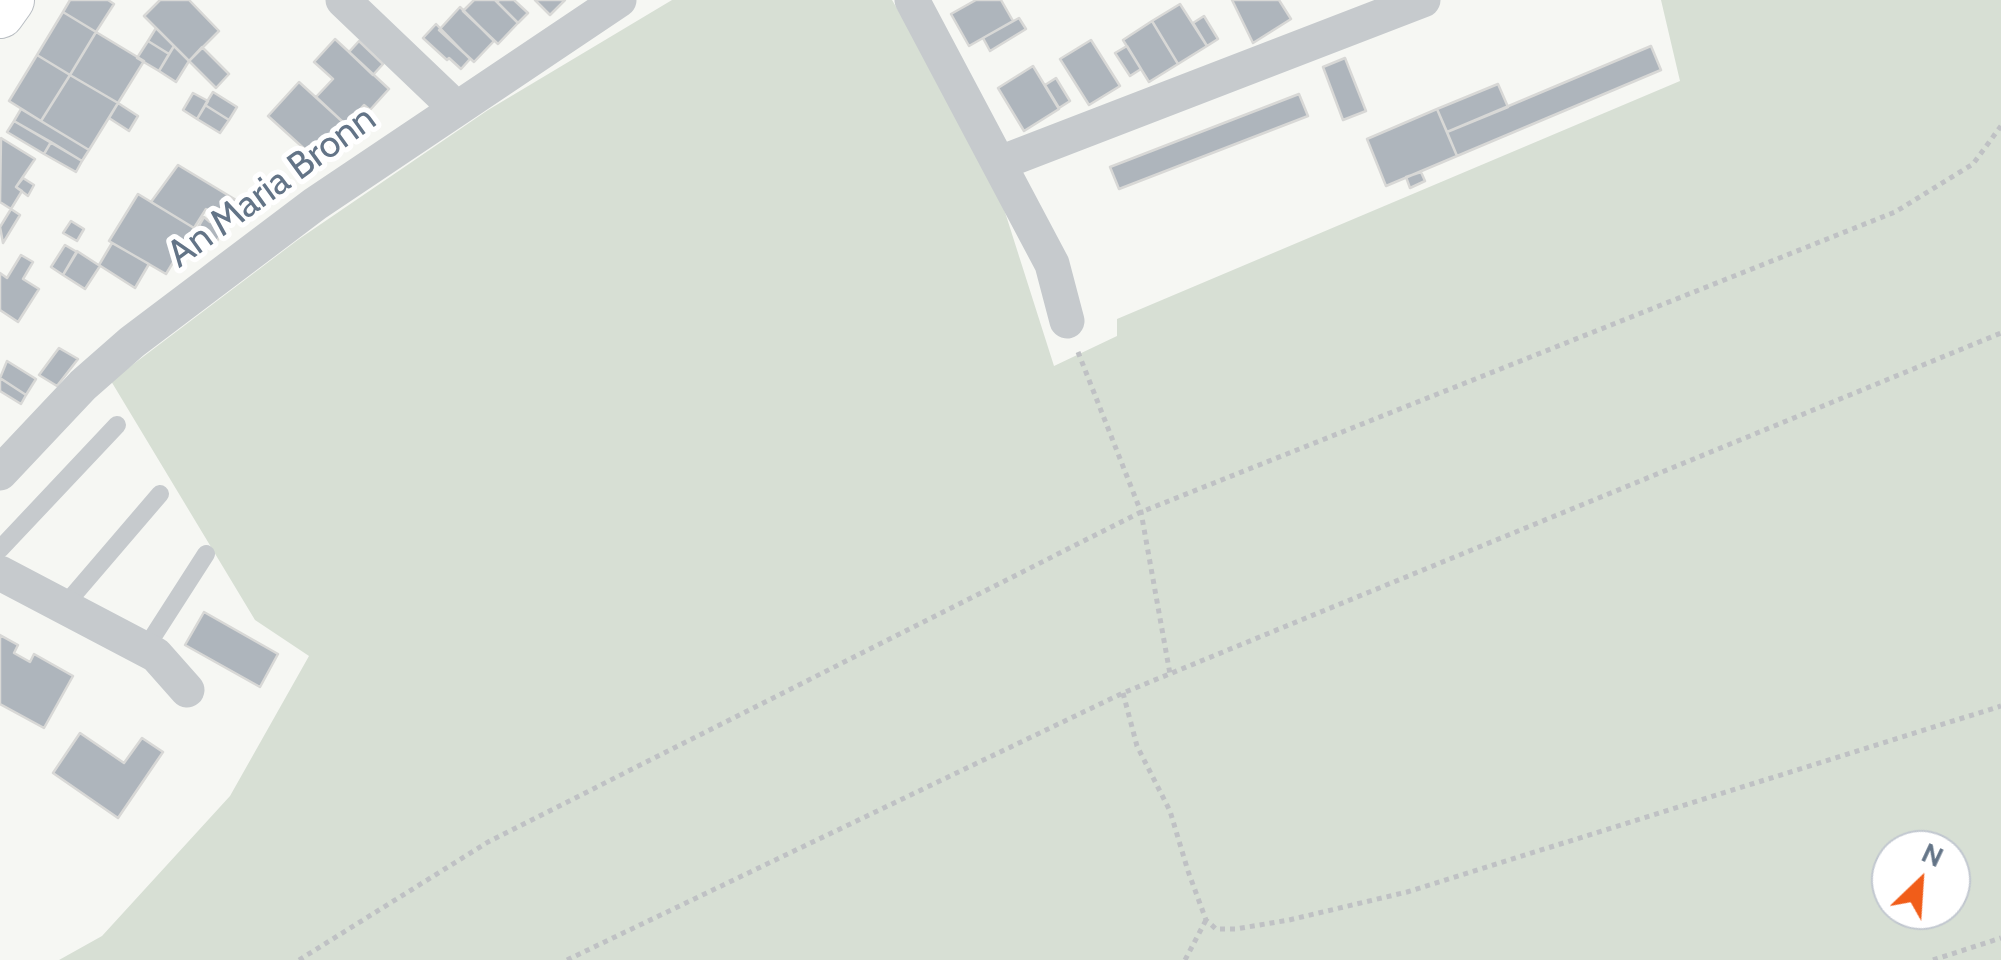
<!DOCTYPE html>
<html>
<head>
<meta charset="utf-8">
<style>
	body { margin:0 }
	#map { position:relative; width:2001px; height:960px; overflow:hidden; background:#f6f7f3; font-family:Cabin,sans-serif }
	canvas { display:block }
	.north { position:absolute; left:1871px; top:830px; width:100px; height:100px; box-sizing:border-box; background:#fff; border:2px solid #c1c7cf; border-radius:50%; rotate:25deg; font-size:28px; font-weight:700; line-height:40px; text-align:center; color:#637487 }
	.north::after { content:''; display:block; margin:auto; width:35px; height:45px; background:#f15d19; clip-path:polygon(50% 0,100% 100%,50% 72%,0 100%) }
</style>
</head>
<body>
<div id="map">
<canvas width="2001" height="960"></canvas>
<div class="north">N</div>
</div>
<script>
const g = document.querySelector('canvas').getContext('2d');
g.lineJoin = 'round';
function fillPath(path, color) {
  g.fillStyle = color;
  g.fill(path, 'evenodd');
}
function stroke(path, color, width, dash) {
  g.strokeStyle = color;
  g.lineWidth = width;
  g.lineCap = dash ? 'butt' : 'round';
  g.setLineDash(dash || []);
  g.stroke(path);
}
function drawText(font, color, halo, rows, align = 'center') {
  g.font = font + ' Cabin,sans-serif';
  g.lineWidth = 10;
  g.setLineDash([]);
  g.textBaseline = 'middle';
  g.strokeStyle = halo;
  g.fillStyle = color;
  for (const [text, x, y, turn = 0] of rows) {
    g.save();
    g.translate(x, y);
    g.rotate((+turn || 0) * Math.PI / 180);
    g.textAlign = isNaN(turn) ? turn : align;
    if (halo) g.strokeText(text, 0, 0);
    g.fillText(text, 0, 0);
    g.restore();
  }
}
const green = new Path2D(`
	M672,0H892L990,165L1054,366L1117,336V319L1680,81L1661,0H2001V960H59L102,936L230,796L309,656L255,620L111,381L299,239L488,110ZM1891,850H1951V910H1891Z`);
const building = new Path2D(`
	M70,0H108L114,4L96,32L63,12Z
	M160,0H189L219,31L189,61L144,16Z
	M474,0H495L518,23L498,44L463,11Z
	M499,0H514L528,13L518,23L497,2Z
	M535,0H565L550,15Z
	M976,0H1001L1013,21L969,46L951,14Z
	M1232,0H1279L1291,19L1253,43Z
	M1180,4L1207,46L1178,64L1152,21Z
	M460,7L494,41L474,62L439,30Z
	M63,12L96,32L70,75L37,55Z
	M1204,16L1218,39L1207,46L1193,23Z
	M1019,18L1026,29L990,51L983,38Z
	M1152,21L1178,64L1149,82L1123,40Z
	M436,24L470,59L461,69L449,58L447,60L423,38Z
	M156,28L174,46L169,54L148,41Z
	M96,32L144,61L118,103L70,75Z
	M335,39L389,89L370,110L364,105L346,125L316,97L333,79L314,62Z
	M1091,40L1120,86L1089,105L1060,59Z
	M148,41L169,54L159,71L137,58Z
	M359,41L383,64L373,75L349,52Z
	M174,46L189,61L176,82L159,71Z
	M1127,46L1141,69L1130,76L1115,53Z
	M1651,46L1661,70L1457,156L1447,132Z
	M202,47L229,74L216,88L189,61Z
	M37,55L70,75L41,121L9,101Z
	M1345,58L1366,111L1343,120L1323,67Z
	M1033,66L1059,109L1024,131L998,88Z
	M70,75L118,103L89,150L41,121Z
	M1056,78L1070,101L1059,108L1045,85Z
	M299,82L344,123L329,140L325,136L310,154L268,116Z
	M1498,84L1508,107L1447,132L1437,109Z
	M213,92L237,107L229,120L205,105Z
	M193,93L208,101L197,119L183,110Z
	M1299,94L1308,116L1119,189L1110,167Z
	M118,103L138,116L129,131L109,118Z
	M205,105L229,120L220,133L197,119Z
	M21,109L89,150L82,161L14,121Z
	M1437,109L1457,156L1386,186L1367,139Z
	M14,121L51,142L44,154L7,132Z
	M1,138L35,159L16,187L22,191L11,209L0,202Z
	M51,142L82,161L76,172L44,154Z
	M178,165L236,200L224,220L206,209L194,228L151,202Z
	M1421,172L1425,181L1410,188L1406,177Z
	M23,178L34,185L28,196L16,187Z
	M138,194L194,228L166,274L109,241Z
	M11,209L20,215L3,243L0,227Z
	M215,214L220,217L217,223L225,227L217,241L197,229L204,217L210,222Z
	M71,221L84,229L77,241L63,233Z
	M112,243L149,264L135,288L99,265Z
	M65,245L77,252L63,275L51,267Z
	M77,251L100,266L85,289L63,275Z
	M21,255L33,262L23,279L39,289L18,322L0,310V273L7,278Z
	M59,348L78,359L57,386L39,375Z
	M7,361L36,379L26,395L0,378Z
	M0,378L26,395L21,404L0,391Z
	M204,612L278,654L260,687L185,645Z
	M0,635L18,645L14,653L30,662L34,654L73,676L44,728L0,704Z
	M80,733L124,763L142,738L163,752L118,818L53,773Z`);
const path = new Path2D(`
	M1078,352L1141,512L1170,674
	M1123,693L1137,746L1170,811L1188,871L1206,920L1216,929H1236L1289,920L1407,892L2001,706
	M299,960L488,842L1141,512L1895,212L1973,164L2001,126
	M567,960L1123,693L2001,333
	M1185,960L1206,920
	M1933,960L2001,938`);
const service = new Path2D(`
	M0,549L117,425
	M64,606L160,494
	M145,649L206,554`);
const minor = new Path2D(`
	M343,0L456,108
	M912,0L1052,264L1067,321
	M1000,163L1423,0
	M0,473L83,385L132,342L315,204L619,0
	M0,573L156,655L187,690`);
const secondary = new Path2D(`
	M0,14L10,0`);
const streetNames = [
	["An Maria Bronn",272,187,-36]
];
fillPath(green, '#d7dfd4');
fillPath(building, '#aeb5bc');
stroke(building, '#d8d8d6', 2.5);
stroke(secondary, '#b8bdc2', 50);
stroke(path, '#bfc1c4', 5, [5, 5]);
stroke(service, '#c6cacd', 18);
stroke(minor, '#c6cacd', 35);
stroke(secondary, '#fff', 48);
drawText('38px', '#637487', '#fff', streetNames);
</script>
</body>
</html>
